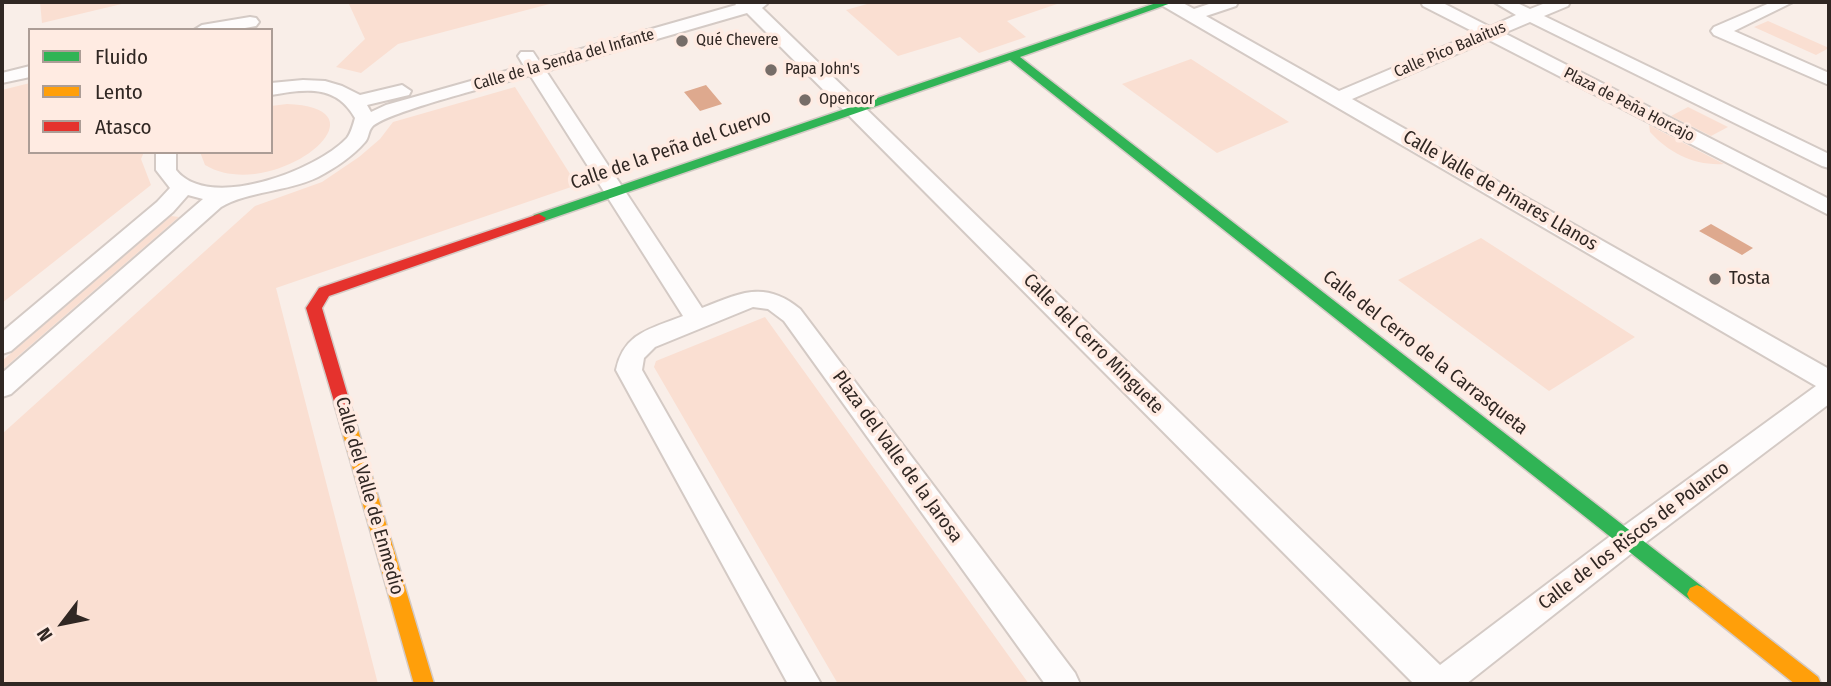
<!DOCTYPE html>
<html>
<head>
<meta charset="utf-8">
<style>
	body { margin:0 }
	#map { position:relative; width:1831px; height:686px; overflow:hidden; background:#f9eee8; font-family:"Fira Sans Condensed",sans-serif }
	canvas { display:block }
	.frame { position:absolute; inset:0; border:4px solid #302723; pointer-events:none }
	.legend { position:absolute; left:28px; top:28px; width:245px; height:126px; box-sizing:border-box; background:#ffebe2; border:2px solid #ac9d96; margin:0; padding:9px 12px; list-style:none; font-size:21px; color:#302723 }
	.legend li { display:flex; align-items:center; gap:14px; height:35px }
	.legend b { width:35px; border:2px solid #ac9d96 }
	.north { position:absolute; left:28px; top:588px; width:70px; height:70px; -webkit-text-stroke:5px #ffebe2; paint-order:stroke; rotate:238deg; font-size:19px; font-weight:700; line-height:28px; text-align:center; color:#302723 }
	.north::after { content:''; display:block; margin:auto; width:24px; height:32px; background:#302723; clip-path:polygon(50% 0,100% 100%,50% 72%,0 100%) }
</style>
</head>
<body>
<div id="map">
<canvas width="1831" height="686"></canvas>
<div class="frame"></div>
<ul class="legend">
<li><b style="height:9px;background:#30b455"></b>Fluido</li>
<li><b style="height:9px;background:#ff9f0a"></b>Lento</li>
<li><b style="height:9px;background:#e5322d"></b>Atasco</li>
</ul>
<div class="north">N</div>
</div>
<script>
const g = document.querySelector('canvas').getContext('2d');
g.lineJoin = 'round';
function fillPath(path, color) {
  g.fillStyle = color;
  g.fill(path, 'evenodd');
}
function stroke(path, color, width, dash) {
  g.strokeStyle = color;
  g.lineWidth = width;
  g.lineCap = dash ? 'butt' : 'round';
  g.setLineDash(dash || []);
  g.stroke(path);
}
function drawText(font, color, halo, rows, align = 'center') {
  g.font = font + ' "Fira Sans Condensed",sans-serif';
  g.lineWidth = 7;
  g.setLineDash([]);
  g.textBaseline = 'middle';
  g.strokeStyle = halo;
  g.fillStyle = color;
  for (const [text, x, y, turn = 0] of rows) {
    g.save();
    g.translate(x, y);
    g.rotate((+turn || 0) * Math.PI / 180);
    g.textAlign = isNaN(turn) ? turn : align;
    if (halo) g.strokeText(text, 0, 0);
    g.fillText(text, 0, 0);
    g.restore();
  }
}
const green = new Path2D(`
	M40,2H130L42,23Z
	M348,2H557L398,44L361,73L336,67L365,39Z
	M874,2H1058L1060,3L1007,21L1026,37L979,53L960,37L898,56L846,10Z
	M1768,21L1829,48L1816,55L1754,27Z
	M1191,59L1289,122L1217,153L1122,84Z
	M30,83V152H144L141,159L151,185L2,303V90Z
	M515,87L577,185L276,288L378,684H2V434L255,206L322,182L359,157L380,139L393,122Z
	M287,104C396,108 272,205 205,165L200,152H271V106Z
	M1688,107L1728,127L1711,136L1671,116Z
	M1649,125L1724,164C1695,166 1669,153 1650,132Z
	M171,216L179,217L2,370V361Z
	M1481,238L1635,337L1549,391L1398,280Z
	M765,317L1029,684H838L654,367L656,361Z`);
const water = new Path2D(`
	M706,85L722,104L700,111L684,92Z
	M1711,224L1753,248L1742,255L1699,231Z`);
const street = new Path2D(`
	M734,2H766L767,4L762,8L1440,665L1617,531L1816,386L1163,6L1161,2H1181L1194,9L1215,2H1238L1236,6L1206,16L1339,91L1476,33L1423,6L1421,2H1441L1490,27L1516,15L1494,2H1515L1530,9L1548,2H1570L1568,6L1544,16L1829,154V168L1822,166L1530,22L1504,33L1829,199V215L1489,40L1352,99L1829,369V404L1637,549L1466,684H1414L747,13L546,71L702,308C740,293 765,280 800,309L1075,673L1080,684H1045L784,321L768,309L753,307L655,347L644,358L642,370L821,684H788L616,370C624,332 651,329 683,316L530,75C504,83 385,112 372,127C368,131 369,138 365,142C352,157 335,168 318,177C287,192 248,191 221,207L11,394L2,397V373L203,199L188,195L173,212L11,351L2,354V332L157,202L170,188L156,170V152H176V170C209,212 317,170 347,138C351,133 353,125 355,118C336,84 306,89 271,95V83L303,80L325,81L342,86L360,95L402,85L411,91L409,95L367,105L371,112L386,105L524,66L518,56L521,52H533L539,61L736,5Z
	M1772,2H1793L1734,31L1829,73V85L1714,35L1711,31L1714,27Z
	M250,17L256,18L259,22L256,26L234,30H194L202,25Z
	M30,66V77L2,83V73Z`);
const fast = new Path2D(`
	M1159,2H1174L1020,57L1704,588L1707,594L1704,600L1697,603L1690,600L1010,60L544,221H534L532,218L534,215Z`);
const slow = new Path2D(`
	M342,397L348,398L350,403L434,684H414L334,403L336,398Z
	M1697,585L1704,588L1818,677L1821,684H1795L1690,600L1687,594L1690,588Z`);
const jam = new Path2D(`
	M539,214L546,218L544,221L329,296L322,308L350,403L348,408H336L306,308L319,288Z`);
const markers = [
	[682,41,7,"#766d68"],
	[771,70,7,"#766d68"],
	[805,100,7,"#766d68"],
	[1715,279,7,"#766d68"]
];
const farPoinames = [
	["Qué Chevere",696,41],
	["Papa John's",785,70],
	["Opencor",819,100]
];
const farStreetnames = [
	["Calle Pico Balaitus",1450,50,-23],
	["Calle de la Senda del Infante",564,60,-16],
	["Plaza de Peña Horcajo",1629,105,27]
];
const streetNames = [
	["Calle de la Peña del Cuervo",671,150,-19],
	["Calle Valle de Pinares Llanos",1500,191,30],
	["Calle del Cerro Minguete",1093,344,45],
	["Calle del Cerro de la Carrasqueta",1425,353,38],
	["Plaza del Valle de la Jarosa",897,457,54],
	["Calle del Valle de Enmedio",369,496,74],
	["Calle de los Riscos de Polanco",1634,536,-37]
];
const poiNames = [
	["Tosta",1729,279]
];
fillPath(green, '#fadfd2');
fillPath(water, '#dea98e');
stroke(street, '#d4cac5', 4);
stroke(fast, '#d4cac5', 3);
stroke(slow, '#d4cac5', 3);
stroke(jam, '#d4cac5', 3);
fillPath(street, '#fefcfc');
fillPath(fast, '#30b455');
fillPath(slow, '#ff9f0a');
fillPath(jam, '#e5322d');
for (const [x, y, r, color] of markers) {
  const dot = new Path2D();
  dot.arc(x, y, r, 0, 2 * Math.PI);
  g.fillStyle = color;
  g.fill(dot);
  stroke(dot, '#ffebe2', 2.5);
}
drawText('16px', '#302723', '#ffebe2', farPoinames, 'left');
drawText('16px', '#302723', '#ffebe2', farStreetnames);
drawText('19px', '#302723', '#ffebe2', streetNames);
drawText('19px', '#302723', '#ffebe2', poiNames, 'left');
</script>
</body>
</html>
